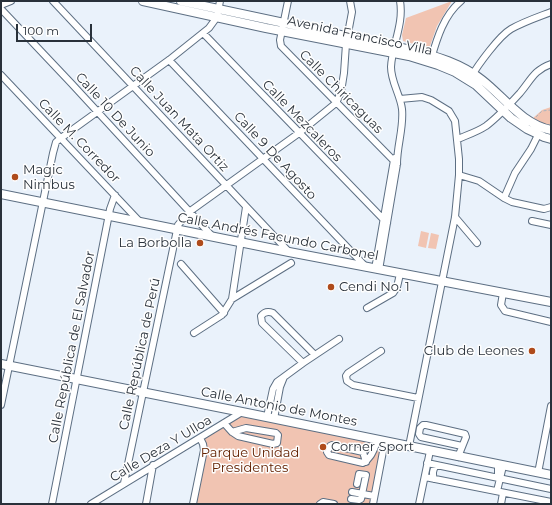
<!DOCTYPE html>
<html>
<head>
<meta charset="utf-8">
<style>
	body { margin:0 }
	#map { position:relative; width:552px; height:505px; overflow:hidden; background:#eaf2fb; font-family:Montserrat,sans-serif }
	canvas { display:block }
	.frame { position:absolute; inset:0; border:2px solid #29313a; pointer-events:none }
	.scale { position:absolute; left:16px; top:24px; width:76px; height:18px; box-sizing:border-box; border:2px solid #29313a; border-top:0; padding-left:5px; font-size:12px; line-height:14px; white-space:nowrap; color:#29313a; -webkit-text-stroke:3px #fefefe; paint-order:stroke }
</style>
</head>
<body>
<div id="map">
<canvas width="552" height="505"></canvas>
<div class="frame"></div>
<div class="scale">100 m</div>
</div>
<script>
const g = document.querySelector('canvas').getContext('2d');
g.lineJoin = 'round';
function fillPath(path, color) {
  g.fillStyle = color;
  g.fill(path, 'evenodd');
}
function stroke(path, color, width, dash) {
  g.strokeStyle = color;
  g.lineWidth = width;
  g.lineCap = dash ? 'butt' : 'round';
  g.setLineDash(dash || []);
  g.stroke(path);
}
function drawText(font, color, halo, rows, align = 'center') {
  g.font = font + ' Montserrat,sans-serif';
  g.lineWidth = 3;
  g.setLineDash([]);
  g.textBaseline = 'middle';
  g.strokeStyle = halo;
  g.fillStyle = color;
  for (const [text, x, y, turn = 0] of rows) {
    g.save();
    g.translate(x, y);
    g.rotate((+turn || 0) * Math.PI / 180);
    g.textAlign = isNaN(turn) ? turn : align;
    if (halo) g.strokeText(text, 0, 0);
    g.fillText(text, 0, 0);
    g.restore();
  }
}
const green = new Path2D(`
	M452,1L437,26L430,46L424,47L403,41L402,35L406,18Z
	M551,107V125L544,124L533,118L542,110Z
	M421,231L429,233L426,248L418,246Z
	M431,233L439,235L436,249L428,248Z
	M240,414L383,442L372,504H191L204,444L201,438Z`);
const path = new Path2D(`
	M536,117L542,111L551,110`);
const minor = new Path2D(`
	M53,1L289,252
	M288,1L280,40L281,46L397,164
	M1,5L11,1
	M1,9L71,83L212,236
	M203,33L387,223
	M431,59C437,38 444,15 461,1
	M169,60L366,267
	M1,75L140,222
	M471,77C478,65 499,36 511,29C523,22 538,17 551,12
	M400,99L422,97L431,100L449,111L455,121L459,159V175L455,217L409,446
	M458,139C467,135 477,132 486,126C498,117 510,104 520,93C531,80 534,70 551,64
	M459,175L479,181L504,198L512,202L544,209L551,207
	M504,198L515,173L531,149L538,135
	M455,217L477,243
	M532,221L551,225
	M181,264L224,313
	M375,269L394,160L395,158
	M379,270L397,164C397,145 404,127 402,109C400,94 391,82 391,67C392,45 404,24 400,1
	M503,293L501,305L505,311L551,322
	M232,299L246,207
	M367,308L393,293L397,287L400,274
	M194,333L222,315L232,299L291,263
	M381,351L348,373L346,376L347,381L353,385L418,398
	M303,363L262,323L261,316C264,312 268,311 273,313L315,355
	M1,405L53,153L56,142L61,138L169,60L209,28L217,17L220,1
	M267,417L273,389L277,382L303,363L339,339
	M274,419L280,387L284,377
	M224,423L232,432L238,436L273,444L277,443L278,435L276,433L246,428L232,432
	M458,457L466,437L465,434L426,425H423L420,428L419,434L421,437L462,446
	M366,462L363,452L332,445L330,446L327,452L329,455L363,463C372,458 374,448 378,440
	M427,463L551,489
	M498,465V474L499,479
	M538,473L551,406
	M425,477L551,502
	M434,479C432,473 433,470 436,465
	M124,483L178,225L189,212L299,133L336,103L341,92L344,73L346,44L352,12L350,1
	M497,491L503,466
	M352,492L374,496
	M351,499L359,500L361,499L366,475L359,474L357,484
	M52,504L110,209L115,195
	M91,504L242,412
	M146,504L153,465
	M193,504L204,450L203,444L200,438
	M320,504L323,502L334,504
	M373,504L385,441
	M419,504L430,451
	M501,504L503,493`);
const major = new Path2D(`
	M143,1L266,28L409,56L438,65L455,72L476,85L511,118L527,129L544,137L551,139
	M181,1L411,50C436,56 462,64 482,80C504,97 522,124 551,130
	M1,194L289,252L551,302
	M1,364L242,412L551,475`);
const markers = [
	[15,177,4,"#af4b1b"],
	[200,243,4,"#af4b1b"],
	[331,287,4,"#af4b1b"],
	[532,351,4,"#af4b1b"],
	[323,447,4,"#af4b1b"]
];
const streetNames = [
	["Avenida Francisco Villa",360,36,12],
	["Calle Chiricaguas",341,92,45],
	["Calle 10 De Junio",115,115,47],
	["Calle Juan Mata Ortiz",179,119,47],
	["Calle Mezcaleros",302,121,46],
	["Calle M. Corredor",79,141,46],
	["Calle 9 De Agosto",275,156,47],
	["Calle Andrés Facundo Carbonel",278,237,11],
	["Calle República de El Salvador",72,347,-79],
	["Calle República de Perú",140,354,-78],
	["Calle Antonio de Montes",279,407,11],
	["Calle Deza Y Ulloa",161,449,-31]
];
const poiNames = [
	["Magic",23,170],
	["Nimbus",23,185],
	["La Borbolla",192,243,"right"],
	["Cendi No. 1",339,287],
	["Club de Leones",524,351,"right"],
	["Corner Sport",331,447]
];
const parkNames = [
	["Parque Unidad",250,453],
	["Presidentes",250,468]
];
fillPath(green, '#f1c4b2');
stroke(minor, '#5d6f83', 8);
stroke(major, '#5d6f83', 10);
stroke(path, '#acb4bd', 1, [3, 2]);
stroke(minor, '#fff', 6);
stroke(major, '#fff', 8);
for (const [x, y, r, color] of markers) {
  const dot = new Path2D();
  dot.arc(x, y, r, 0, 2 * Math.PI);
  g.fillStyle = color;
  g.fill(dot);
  stroke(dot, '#fefefe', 1.5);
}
drawText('13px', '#29313a', '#fefefe', streetNames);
drawText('13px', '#29313a', '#fefefe', poiNames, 'left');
drawText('13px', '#632100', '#fefefe', parkNames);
</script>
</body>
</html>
